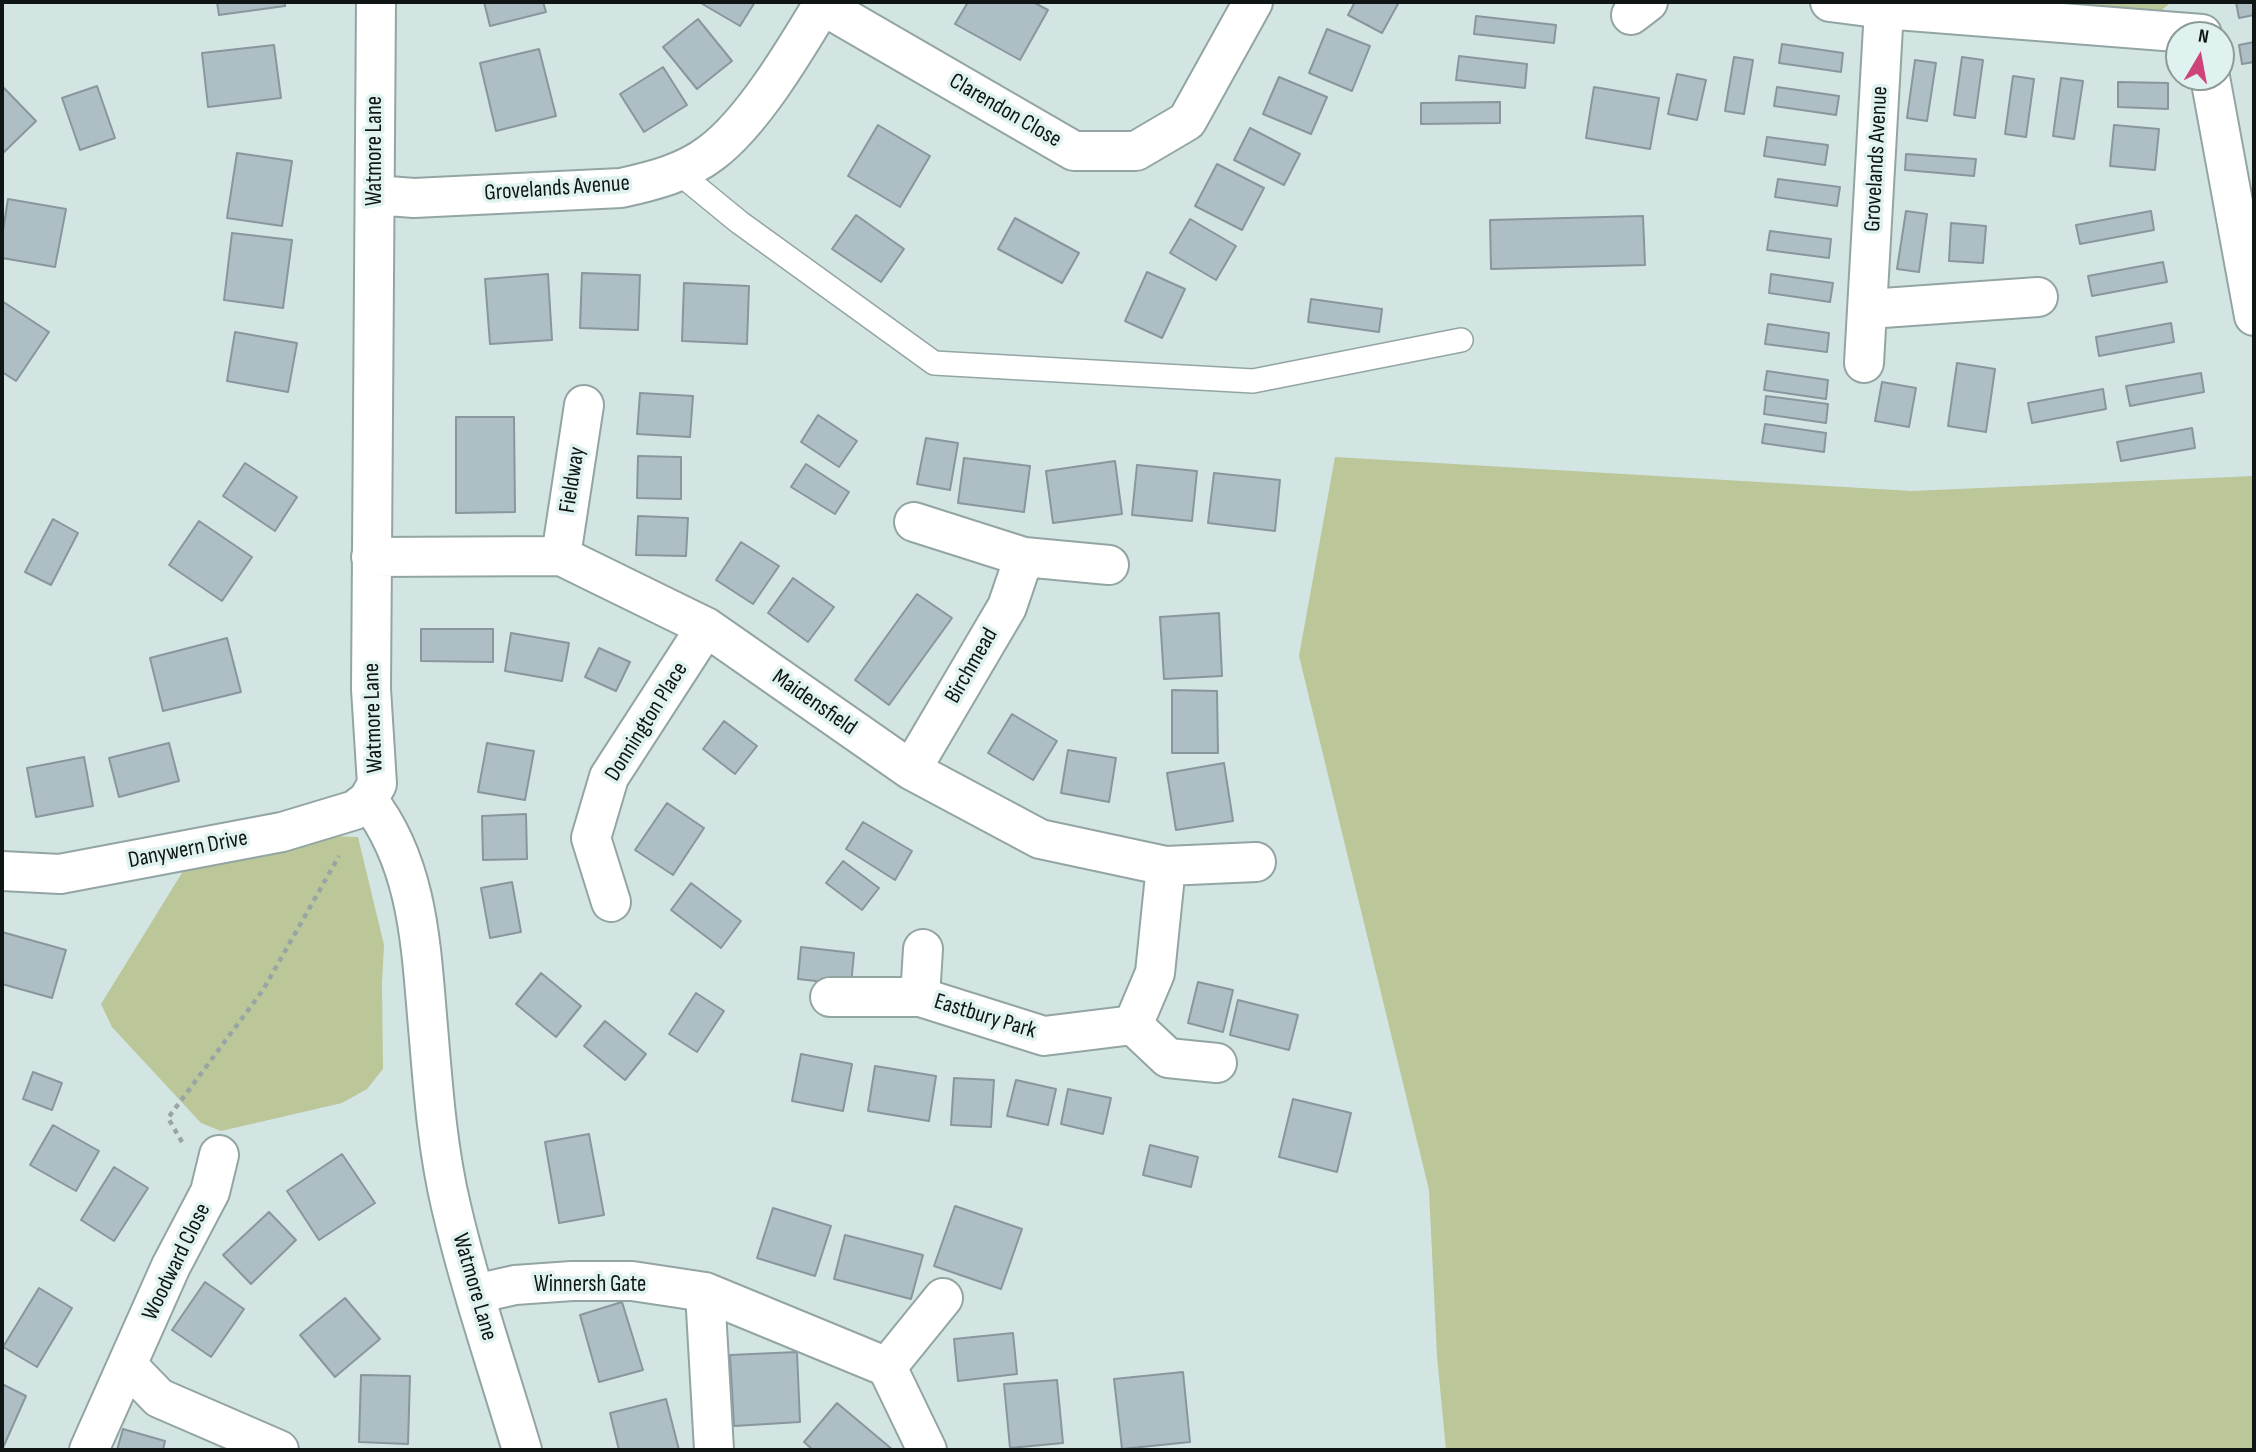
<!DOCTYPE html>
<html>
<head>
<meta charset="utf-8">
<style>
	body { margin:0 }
	#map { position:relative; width:2256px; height:1452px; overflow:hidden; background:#d2e5e2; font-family:"Sofia Sans Condensed",sans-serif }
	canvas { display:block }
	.frame { position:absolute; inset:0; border:4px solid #0f1515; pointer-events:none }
	.north { position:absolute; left:2165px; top:21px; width:70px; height:70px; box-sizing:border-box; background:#dff2ef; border:2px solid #8c9a98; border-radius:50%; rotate:10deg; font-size:19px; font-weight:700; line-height:28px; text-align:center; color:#0f1515 }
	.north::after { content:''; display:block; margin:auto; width:24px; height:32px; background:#ce437a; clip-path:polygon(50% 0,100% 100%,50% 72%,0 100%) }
</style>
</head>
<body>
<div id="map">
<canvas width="2256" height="1452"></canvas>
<div class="frame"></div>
<div class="north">N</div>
</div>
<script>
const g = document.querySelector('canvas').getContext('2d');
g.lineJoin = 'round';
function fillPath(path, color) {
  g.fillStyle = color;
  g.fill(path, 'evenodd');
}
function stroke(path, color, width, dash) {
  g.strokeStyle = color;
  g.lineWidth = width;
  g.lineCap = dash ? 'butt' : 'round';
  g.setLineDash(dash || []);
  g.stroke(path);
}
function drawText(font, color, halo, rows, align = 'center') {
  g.font = font + ' "Sofia Sans Condensed",sans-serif';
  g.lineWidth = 7;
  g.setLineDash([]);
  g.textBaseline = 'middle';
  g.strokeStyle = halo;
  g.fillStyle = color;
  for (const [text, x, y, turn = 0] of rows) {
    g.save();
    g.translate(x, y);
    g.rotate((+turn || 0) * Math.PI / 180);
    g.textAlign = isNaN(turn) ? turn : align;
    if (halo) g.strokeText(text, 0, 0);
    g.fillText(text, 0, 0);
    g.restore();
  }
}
const green = new Path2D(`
	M2021,2H2171L2162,10L2138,14Z
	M1335,457L1912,491L2254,476V1450H1446L1437,1356L1429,1190L1299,656Z
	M331,836L358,837L384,945L382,984L383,1069L367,1089L342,1103L221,1131L201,1123L112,1027L101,1004L185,868Z`);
const building = new Path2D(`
	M217,2H285V6L219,15Z
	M484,2H543L546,12L490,26Z
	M699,2H755L740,26Z
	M968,2H1033L1048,10L1020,60L955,24Z
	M1355,2H1399L1382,33L1348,15Z
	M2236,2H2254V15L2239,18Z
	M1476,16L1556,25L1554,43L1474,34Z
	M698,19L732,61L697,89L663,47Z
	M1327,29L1370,46L1352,91L1309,73Z
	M2254,42V62L2242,64L2239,45Z
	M1782,44L1843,53L1841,72L1779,63Z
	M274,45L281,98L208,107L202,53Z
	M539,49L556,116L496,131L480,63Z
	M1459,56L1527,64L1525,88L1456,80Z
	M1734,57L1753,60L1744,114L1725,111Z
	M1962,57L1983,60L1975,118L1954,115Z
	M1915,60L1936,63L1927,121L1907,118Z
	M663,67L687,105L644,132L620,94Z
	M1677,74L1706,80L1697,120L1668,114Z
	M2013,76L2034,79L2026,137L2005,134Z
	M1279,77L1327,97L1311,134L1263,114Z
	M2061,78L2083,81L2074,139L2053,136Z
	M2118,82L2168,83V109L2118,107Z
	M2,86L36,121L2,154Z
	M97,86L115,138L80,150L62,98Z
	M1594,87L1659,98L1650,149L1586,138Z
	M1777,87L1839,96L1836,115L1774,106Z
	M1500,102V123L1421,124V103Z
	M878,125L930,156L900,207L848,176Z
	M2114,125L2159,129L2155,170L2110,166Z
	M1250,128L1300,154L1284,185L1234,160Z
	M1767,137L1828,145L1825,165L1764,156Z
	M237,153L292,161L282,226L227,218Z
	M1906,154L1976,159L1974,176L1905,170Z
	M1217,164L1264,188L1242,230L1195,206Z
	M1778,179L1840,187L1837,206L1775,197Z
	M8,199L66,209L55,267L2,258V237Z
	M1906,211L1927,214L1919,272L1897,269Z
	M2151,211L2154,230L2080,244L2076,225Z
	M856,215L904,249L881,282L832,249Z
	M1643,216L1645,265L1491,269L1490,220Z
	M1015,218L1079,253L1062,283L998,249Z
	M1190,219L1236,246L1216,280L1170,253Z
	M1951,223L1986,226L1983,263L1949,261Z
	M1770,231L1831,239L1829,258L1767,250Z
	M232,233L292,240L283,308L224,300Z
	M2163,262L2167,282L2092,296L2088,276Z
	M1147,272L1185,289L1162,338L1125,321Z
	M582,273L640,275L638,330L580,328Z
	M548,274L552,340L490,344L485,279Z
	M1771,274L1833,283L1830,302L1769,293Z
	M684,283L749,286L747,344L682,341Z
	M1311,299L1382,309L1379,332L1308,322Z
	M2,301L49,332L16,381L2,372Z
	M2171,323L2174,342L2099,356L2096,337Z
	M1768,324L1829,333L1827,352L1765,344Z
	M235,332L297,343L288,392L227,381Z
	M1957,363L1995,369L1986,432L1948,426Z
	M1767,371L1828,380L1826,399L1764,390Z
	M2201,373L2204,392L2130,406L2126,386Z
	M1882,382L1916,388L1909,427L1875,421Z
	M2103,389L2106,409L2032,423L2028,403Z
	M640,393L693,396L690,437L637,434Z
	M1766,396L1828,404L1826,423L1764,414Z
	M818,415L857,441L839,467L801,442Z
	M456,417H514L515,512L456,513Z
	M1765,424L1826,433L1824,452L1762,443Z
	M2192,428L2195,448L2121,461L2117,442Z
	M926,438L958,443L950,490L917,484Z
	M638,456L681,457V499L637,498Z
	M964,458L1030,466L1024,512L958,503Z
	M1115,461L1122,514L1053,523L1046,471Z
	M245,463L297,497L275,531L223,496Z
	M806,464L849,492L835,514L791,487Z
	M1137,465L1197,471L1192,521L1132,515Z
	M1214,473L1280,480L1275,531L1208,523Z
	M638,516L688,518L686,556L636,555Z
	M53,519L78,533L51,585L25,572Z
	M199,521L252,557L222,601L169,565Z
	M741,542L779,566L753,604L716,580Z
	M793,578L834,607L808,642L768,613Z
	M917,594L952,618L889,705L855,680Z
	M1219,613L1222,676L1164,679L1160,617Z
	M421,629H493V662L421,661Z
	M511,633L569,643L562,681L505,671Z
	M227,638L241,692L163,711L150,658Z
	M599,648L630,662L616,691L585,677Z
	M1172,690L1217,691L1218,753H1172Z
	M1012,714L1057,741L1033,780L988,753Z
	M724,721L757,746L735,774L703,749Z
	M169,743L179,781L119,797L109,758Z
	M487,743L534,751L525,800L478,792Z
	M1068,750L1116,758L1109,802L1061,793Z
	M84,757L93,806L36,817L27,768Z
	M1224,763L1233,821L1176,830L1167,773Z
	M667,803L704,828L673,875L635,850Z
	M526,814L527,859L483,860L482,816Z
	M863,822L912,851L895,880L846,849Z
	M843,861L879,888L862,910L826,883Z
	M512,882L521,932L490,938L481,888Z
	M691,883L741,921L721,948L671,910Z
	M2,932L66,950L52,998L2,984Z
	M801,947L854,953L851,985L798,979Z
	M541,973L581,1006L556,1037L516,1004Z
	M1198,982L1233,990L1223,1032L1188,1023Z
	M696,993L724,1011L697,1052L669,1034Z
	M1238,1000L1298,1015L1289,1050L1230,1035Z
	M605,1021L646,1054L625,1080L584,1046Z
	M801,1054L852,1064L843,1111L792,1101Z
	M875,1066L936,1076L929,1121L868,1111Z
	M33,1072L62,1083L52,1110L23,1099Z
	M954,1078L994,1080L991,1127L951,1125Z
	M1016,1080L1056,1089L1048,1125L1007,1116Z
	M1068,1089L1111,1098L1103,1134L1061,1124Z
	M1293,1099L1351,1113L1337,1172L1279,1157Z
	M53,1125L99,1151L76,1191L30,1165Z
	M589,1134L604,1215L559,1223L545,1142Z
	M1150,1145L1198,1157L1191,1187L1143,1175Z
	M342,1154L375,1203L319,1240L287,1191Z
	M114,1167L148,1188L114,1241L81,1220Z
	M955,1206L1022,1229L1001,1289L934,1266Z
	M773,1208L831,1226L815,1276L757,1258Z
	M269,1212L296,1240L251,1284L223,1255Z
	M845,1235L923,1255L911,1299L834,1279Z
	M205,1282L244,1309L211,1357L172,1330Z
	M39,1288L72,1308L37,1367L3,1347Z
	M345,1298L380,1339L335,1377L300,1335Z
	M622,1302L643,1370L599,1382L580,1315Z
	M1013,1333L1017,1374L958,1381L954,1339Z
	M797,1352L800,1422L734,1426L730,1355Z
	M1183,1372L1190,1442L1122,1449L1114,1379Z
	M361,1375L410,1376L408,1444L359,1442Z
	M1057,1380L1063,1443L1010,1448L1004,1384Z
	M2,1384L26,1396L2,1450Z
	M666,1399L679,1450H619L610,1413Z
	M837,1403L893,1450H813L804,1442Z
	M123,1429L165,1441L163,1450H117Z`);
const path = new Path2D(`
	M182,1142L168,1118L263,990L339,856`);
const lane = new Path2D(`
	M678,172L739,222L934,363L1253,381L1461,340`);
const street = new Path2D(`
	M1830,2L1884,9L2202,34
	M822,5L1074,151H1136L1187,121L1253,2
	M1631,15L1648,2
	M2210,77L2254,316
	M375,195L414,198L621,188C653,181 685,173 711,153C753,122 797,47 824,2
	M1869,309L2038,297
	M1864,363L1884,9
	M914,522L1024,557
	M561,556L584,405
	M371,557L561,556L706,627L911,770L1040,839L1166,866L1256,862
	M911,770L1007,607L1024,557L1109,565
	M368,800C419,865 421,948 428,1027C433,1086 437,1147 451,1206C470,1288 498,1369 522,1450
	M2,871L60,874L282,832L355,810L368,800L377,784L371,689L376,2
	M611,902L591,838L609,777L706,627
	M830,997H920L1044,1036L1133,1025L1155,973L1166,866
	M920,997L923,949
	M1133,1025L1168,1058L1217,1063
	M705,1292L714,1450
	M475,1294L515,1285L572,1281H632L705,1292L887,1367L927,1450
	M128,1366L159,1398L279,1450
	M887,1367L943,1298
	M89,1450L171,1266L210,1192L219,1155`);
const streetNames = [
	["Clarendon Close",1005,111,30],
	["Watmore Lane",375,151,-90],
	["Grovelands Avenue",1877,159,-87],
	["Grovelands Avenue",557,189,-4],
	["Fieldway",573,480,-81],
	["Birchmead",972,666,-60],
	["Maidensfield",814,703,35],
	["Watmore Lane",374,718,-92],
	["Donnington Place",647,722,-58],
	["Danywern Drive",188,850,-11],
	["Eastbury Park",985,1017,17],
	["Woodward Close",177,1262,-64],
	["Winnersh Gate",590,1285],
	["Watmore Lane",474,1287,74]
];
fillPath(green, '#bbc699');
fillPath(building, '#adbec4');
stroke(building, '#87979d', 2);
stroke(lane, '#93a5a3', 26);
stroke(street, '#93a5a3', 42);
stroke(path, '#97a6a4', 4.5, [5, 5]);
stroke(lane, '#fff', 23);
stroke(street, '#fff', 38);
drawText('23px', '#0f1515', '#dff2ef', streetNames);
</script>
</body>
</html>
